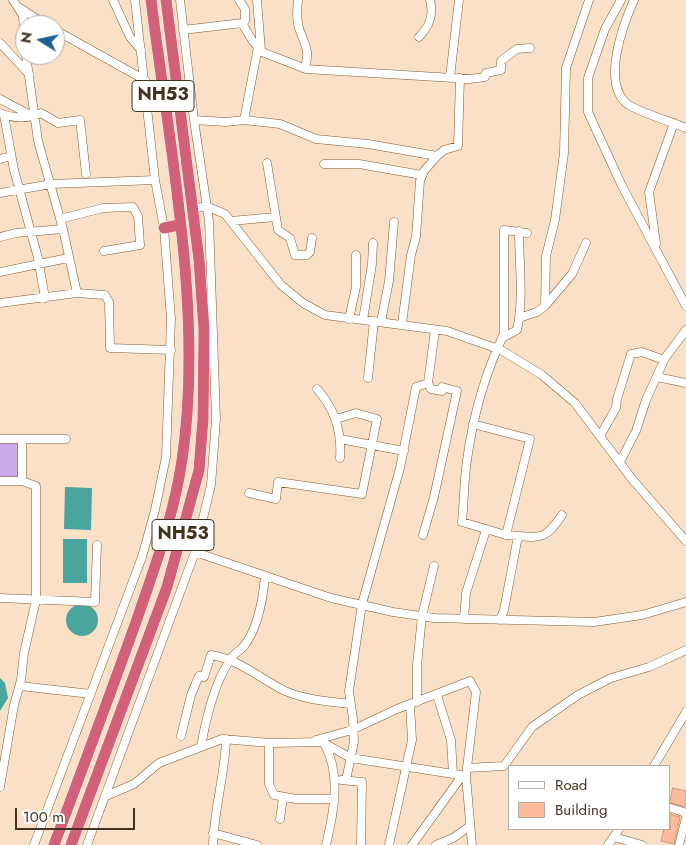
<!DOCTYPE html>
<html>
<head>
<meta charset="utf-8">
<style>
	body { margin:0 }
	#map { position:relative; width:686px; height:845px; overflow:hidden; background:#fae0c6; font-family:Jost,sans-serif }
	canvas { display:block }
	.legend { position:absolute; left:508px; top:765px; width:162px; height:65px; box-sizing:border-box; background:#fff; border:1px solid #b3ada6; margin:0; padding:6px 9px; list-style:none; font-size:15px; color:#423220 }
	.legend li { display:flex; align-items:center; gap:10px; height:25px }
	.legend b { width:25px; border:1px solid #b3ada6 }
	.north { position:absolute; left:15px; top:15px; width:50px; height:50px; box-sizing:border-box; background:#fff; border:1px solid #b3ada6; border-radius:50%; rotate:280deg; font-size:14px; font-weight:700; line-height:20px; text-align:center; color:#423220 }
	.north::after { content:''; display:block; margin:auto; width:18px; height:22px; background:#1f5f94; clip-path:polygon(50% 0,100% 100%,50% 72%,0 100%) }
	.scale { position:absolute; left:15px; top:808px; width:120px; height:22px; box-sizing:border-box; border:2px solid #423220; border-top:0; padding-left:6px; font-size:15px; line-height:18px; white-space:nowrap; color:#423220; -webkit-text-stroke:4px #fff; paint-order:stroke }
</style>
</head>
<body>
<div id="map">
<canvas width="686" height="845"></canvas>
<ul class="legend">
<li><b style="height:6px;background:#fff"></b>Road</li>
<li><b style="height:14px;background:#fcbc9b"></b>Building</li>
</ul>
<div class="north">N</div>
<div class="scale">100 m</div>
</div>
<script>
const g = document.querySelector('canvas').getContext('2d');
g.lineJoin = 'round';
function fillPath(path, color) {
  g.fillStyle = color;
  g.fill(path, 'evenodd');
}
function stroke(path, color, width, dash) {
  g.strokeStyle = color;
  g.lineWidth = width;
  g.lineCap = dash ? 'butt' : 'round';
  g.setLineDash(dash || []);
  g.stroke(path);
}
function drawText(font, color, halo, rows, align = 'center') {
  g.font = font + ' Jost,sans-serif';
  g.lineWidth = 5;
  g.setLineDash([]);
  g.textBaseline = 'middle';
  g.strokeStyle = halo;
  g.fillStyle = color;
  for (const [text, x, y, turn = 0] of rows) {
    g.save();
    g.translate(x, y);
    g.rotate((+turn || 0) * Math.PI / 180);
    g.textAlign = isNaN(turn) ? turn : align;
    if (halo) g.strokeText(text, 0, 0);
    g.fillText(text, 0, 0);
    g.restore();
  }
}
const green = new Path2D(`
	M0,442H15L20,446V475L18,478H0Z`);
const water = new Path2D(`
	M65,487L92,488L91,530L64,529Z
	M63,539H87V583H63Z
	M66 620a16 16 0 1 1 32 0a16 16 0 1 1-32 0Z
	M0,678L5,683L8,698L0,711Z`);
const building = new Path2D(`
	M673,788L686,791V807L670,803Z
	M670,814L680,817L674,844L661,841L664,829H670Z`);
const minor = new Path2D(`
	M13,0L23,16L25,46
	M113,0L130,37L141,50
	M239,0L245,9V21L242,23
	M257,0L261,50
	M298,0C297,10 296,21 300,31C305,45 311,53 304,68
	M621,0L605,29L588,78V112L622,186L686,306
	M634,0C623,25 602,81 626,103C635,111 672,122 686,128
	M20,8L46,25
	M55,30L145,80
	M183,30L242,23L252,40L262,52L306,69L470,79L485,77L486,73L501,70V61L517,49L530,48
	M419,37C430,26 434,15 430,0
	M0,43L29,74
	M26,55L38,141L63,229L77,293
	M450,77L459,0
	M0,99L32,116
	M0,113C13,119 29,119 41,113L58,123L80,120L86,174
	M4,115L14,170L38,258L45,298
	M194,120L226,122L244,120L280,124L316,139L368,144L437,156
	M244,120L258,47
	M0,159L11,156
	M267,163L278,230L290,238L295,255H307L310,252L312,238
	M324,164H359L422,175
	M0,193L51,184L155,180
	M193,209L206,206L225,214L281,285L303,303L325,315L447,331L501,350L542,375L575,403L632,479L686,541
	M60,219L103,208L133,207L138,216L140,245L104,251
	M231,221L275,217
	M0,237L16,233L63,229
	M656,243L649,192L674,123
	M0,272L68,258
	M0,303L77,293L105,295L109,302L110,348L171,350
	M545,306L572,274L586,243
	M519,318L537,312L545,306L546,256L555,220L564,153L566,68L589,0
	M349,319L356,287V255
	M363,320L372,264L373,243
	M381,322L389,281L394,222
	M402,324L411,255L416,237L420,181L424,171L437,156L444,150L458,146L460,78
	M502,338L517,330C524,298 519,263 519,231
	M657,377L686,383
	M368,378L374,321
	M317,389C335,409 342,431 340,458
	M473,424L530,439L506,535C538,537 544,543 562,515
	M600,436L616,408L617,399L631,354L642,352L664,360
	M0,439H66
	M22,439V481
	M340,439L404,451
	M620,462L636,431L646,400L665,358L686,330
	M0,481H22L36,486V600L24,653L21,680L14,705L0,787
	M249,493L276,499L278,482L362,494L377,419L356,413L336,419
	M423,535L434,497L457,391L442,387V391L431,389L428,383
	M506,535L462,522C464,501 464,480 467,460C473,417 485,373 504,334V230L527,233
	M195,552L331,598L393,612L434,618L594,622L642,615L686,602
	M0,598L95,602L97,545
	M464,619L466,593L486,530
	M500,620L504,610L518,536
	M20,686L91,694
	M437,695L451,740L453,774
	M417,702V665L422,616L434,566
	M181,736L191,695L199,676L204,677L211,655C238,659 258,677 283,690C304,700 327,701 350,704
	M316,740L352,730L397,709L470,681L476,692L466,776L472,845
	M269,743V784L274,795L296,799H334
	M325,745C341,775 334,812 326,845
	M201,746C206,719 215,678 233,656C236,652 241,650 244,646C258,628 263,599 265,576
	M654,766L686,712
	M467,768L504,766L532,727L578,695L611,678L649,667L686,650
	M341,780L362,782L361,845
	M346,780L354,742L353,719L349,691L362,604L400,468L416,387L428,383L435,330
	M106,796L134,784L159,763L222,739L271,743L322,742L351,758L466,776
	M671,808L686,813
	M280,819L283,797
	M213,833L257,845
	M614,837L642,845
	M34,845L142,557L155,510L166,457L171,319L164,228L155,180L135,0
	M87,845L195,552L211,485L216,419L209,221L194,120L180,0
	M213,845C214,809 225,775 226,739
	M389,845L412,740L410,705
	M412,845L459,780L460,775
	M436,845L453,838L470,826
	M608,845L619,829
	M679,845L686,818`);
const highway = new Path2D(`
	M164,228L179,225
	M54,845C82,770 110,695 137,619C155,567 174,515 182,460C204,314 169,146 151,0
	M71,845L167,587L199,470L203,419L204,330L199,260L166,0`);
const shields = [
	[163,96,62],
	[183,535,62]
];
const shieldNames = [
	["NH53",163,96],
	["NH53",183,535]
];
fillPath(green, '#cca9eb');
fillPath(water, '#4aa59e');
fillPath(building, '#fcbc9b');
stroke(building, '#ca957a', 1);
stroke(minor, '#7f5a31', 9);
stroke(highway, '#fff', 12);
stroke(minor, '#fff', 8);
stroke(highway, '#d26079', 11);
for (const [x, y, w] of shields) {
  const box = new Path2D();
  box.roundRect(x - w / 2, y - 15.5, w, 31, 4);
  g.fillStyle = '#fff';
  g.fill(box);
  stroke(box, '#423220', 1);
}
drawText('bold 18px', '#423220', null, shieldNames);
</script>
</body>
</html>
